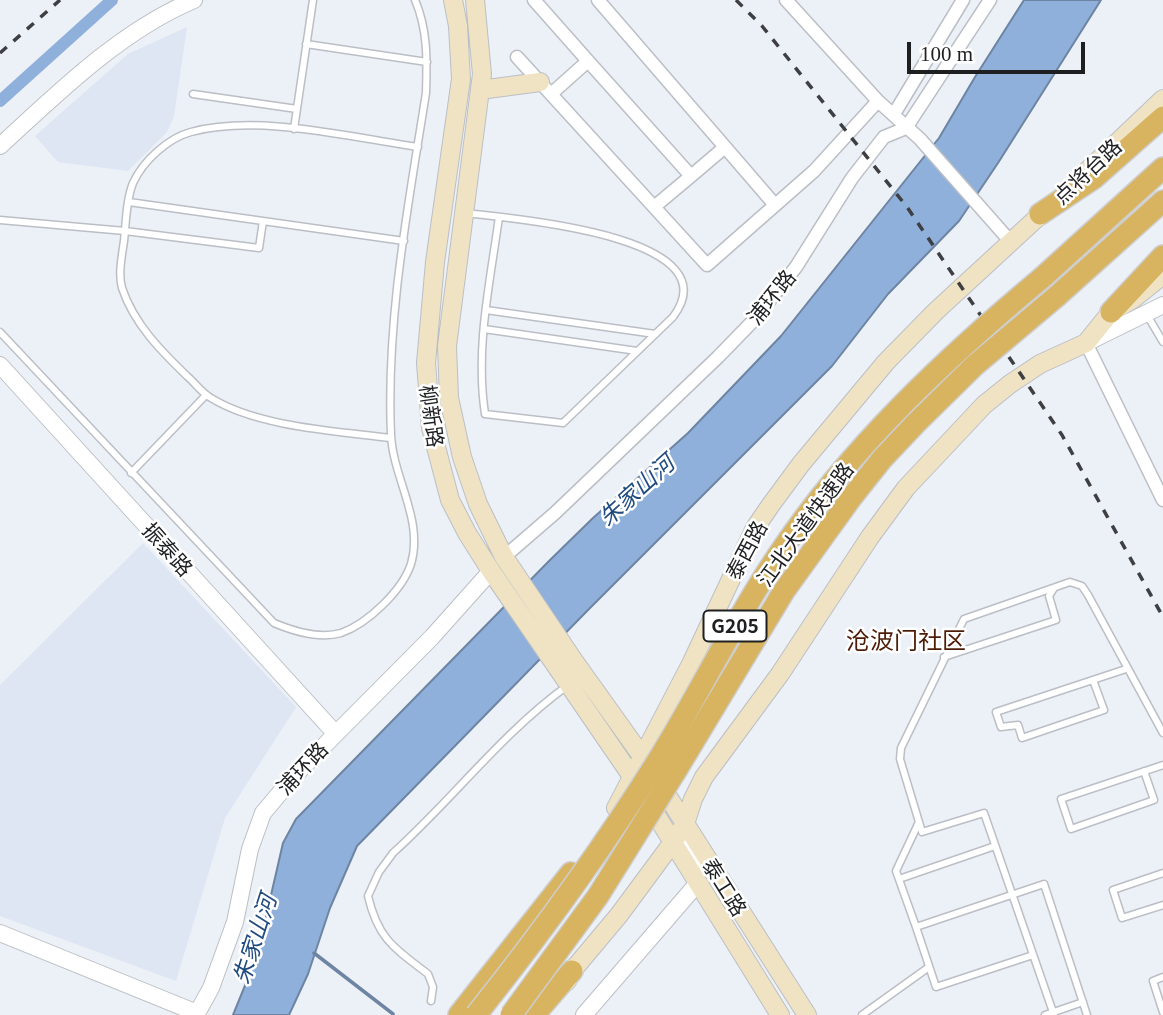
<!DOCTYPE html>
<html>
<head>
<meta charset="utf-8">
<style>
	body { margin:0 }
	#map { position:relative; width:1163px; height:1015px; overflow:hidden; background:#ecf0f7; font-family:Georgia,serif }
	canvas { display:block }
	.scale { position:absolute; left:907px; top:42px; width:178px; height:32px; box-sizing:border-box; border:4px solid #1e1f21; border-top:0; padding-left:9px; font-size:21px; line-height:24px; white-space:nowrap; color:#1e1f21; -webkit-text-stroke:5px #fff; paint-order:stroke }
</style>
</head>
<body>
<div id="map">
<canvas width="1163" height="1015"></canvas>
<div class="scale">100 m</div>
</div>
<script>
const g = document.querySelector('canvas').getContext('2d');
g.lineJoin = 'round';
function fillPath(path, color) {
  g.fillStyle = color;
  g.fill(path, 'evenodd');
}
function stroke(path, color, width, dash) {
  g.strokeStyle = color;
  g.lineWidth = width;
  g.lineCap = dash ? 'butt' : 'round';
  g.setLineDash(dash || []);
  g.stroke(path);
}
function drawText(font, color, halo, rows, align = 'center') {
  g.font = font + ' Georgia,"Noto Sans SC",serif';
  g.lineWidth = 5;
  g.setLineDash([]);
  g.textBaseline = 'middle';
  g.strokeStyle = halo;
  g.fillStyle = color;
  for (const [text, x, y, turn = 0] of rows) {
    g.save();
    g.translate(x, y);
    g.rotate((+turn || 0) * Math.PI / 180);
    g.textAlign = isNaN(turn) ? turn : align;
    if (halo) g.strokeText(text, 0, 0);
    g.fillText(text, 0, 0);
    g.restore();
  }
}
const built = new Path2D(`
	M187,27L174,116L167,132L128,171L58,162L35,136L128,54Z
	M143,543L296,707L225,818L176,981L0,916V685Z`);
const water = new Path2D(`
	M1024,0H1101L998,163L959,221L888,294L832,366L589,609L357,846L330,908L308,974L289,1015H233L257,956L283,843L296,819L549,561L593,518L688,433L781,336L939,138L975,77Z`);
const stream = new Path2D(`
	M314,953L393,1014`);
const canal = new Path2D(`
	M0,101L112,0`);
const service = new Path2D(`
	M306,44L427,62
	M193,94L297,109
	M294,129L313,0
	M129,202L404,241
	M465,213C507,218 735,235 673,317L563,423L485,414C475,348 490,283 499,217
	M0,220L125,231L259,248L263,221
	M486,310L655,334
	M1147,315L1163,342
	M484,329L637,351
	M0,332L274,623C293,631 320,639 341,633C367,624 402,591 411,564C424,520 393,478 391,435C386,320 408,207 426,93C427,61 428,30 415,0
	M391,438C336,431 258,427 211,398C202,393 195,383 188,377C161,351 134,324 122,288C118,274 122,255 124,241C126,223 126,200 133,183C143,161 168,138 191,132C258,114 350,137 418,147
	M131,473L206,395
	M944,657L1056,620L1049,596L1054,588
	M1093,680L1104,710L1022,738L1018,725L1001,727L996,712L1126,669
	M1144,771L1154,800L1071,829L1061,799L1163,765
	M1163,873L1113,890L1122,918L1163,905
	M899,879L995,846
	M916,927L896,871L919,822
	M1033,955L936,987L916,927L1044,884L1087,1015
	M1163,977L1153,981L1163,1012
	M431,1001L433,987L428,974C394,948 378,939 368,896L379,872L393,853C453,799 501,734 567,686
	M862,1015L929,967
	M1045,1015L1083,1002
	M1054,1015L984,813L922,832L900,759L901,748L964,619L1070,582L1082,586L1088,595L1163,733`);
const minor = new Path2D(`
	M534,0L588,61
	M598,0L725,147
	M786,0L878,101L920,139L1010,241
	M517,57L707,265L814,171L878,101
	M551,94L588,61L691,176L725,147L775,205
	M894,114L963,0
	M654,207L691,176
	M1086,343L1163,500
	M504,557L555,513L718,357L753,321L796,267L852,178L884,137L906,128L990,0`);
const tertiary = new Path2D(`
	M0,146C58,93 120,31 194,0
	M1086,343L1163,305
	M0,365L335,733
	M0,933L197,1013
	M196,1015L211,988L235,922L250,849L263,813L295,775L432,637L491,571
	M584,1015L697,884L686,826`);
const secondary = new Path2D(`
	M453,0L458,26L461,79L435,262L426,363L431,428L450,500L467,533L491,571L633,778L780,1015
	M475,0L482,74L447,346L449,398L462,457L478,504L504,557L574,661L644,759L807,1015
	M480,90L540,82
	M1087,171L1163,99
	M616,808L691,664L755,528L770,506L801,464L886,362L936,311L1051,205
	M567,981L572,971L619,915L673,842L685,824L693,799L704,777L780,674L870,537L906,488L984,405L1010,384L1040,364L1086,343L1111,312L1133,299L1163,275`);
const trunk = new Path2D(`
	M1040,214L1094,178L1163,117
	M1043,277L1163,168
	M1057,296L1163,201
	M1111,312L1163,256
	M459,1015L571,873
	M534,1015L572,971`);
const rail = new Path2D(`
	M736,0L762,26L907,207L1062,435L1163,617
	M0,53L60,0`);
const trunkBridge = new Path2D(`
	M476,1015C542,932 604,847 660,757C702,689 736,617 781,551C852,446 946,358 1043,277
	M511,1015L598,896L677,769L784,591L851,498L882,459L916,423L975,365L1057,296`);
const shields = [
	[735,626,63]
];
const shieldNames = [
	["G205",735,626]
];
const streetNames = [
	["点将台路",1087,171,-43],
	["浦环路",771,297,-51],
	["柳新路",432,416,82],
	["江北大道快速路",805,524,-54],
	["振泰路",168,549,48],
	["泰西路",746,550,-62],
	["浦环路",302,768,-47],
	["泰工路",725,887,58]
];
const waterNames = [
	["朱家山河",636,490,-42],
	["朱家山河",254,939,-72]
];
const quarterNames = [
	["沧波门社区",906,640]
];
fillPath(built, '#dee5f3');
fillPath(water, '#8fb0da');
stroke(water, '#6d84a2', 2);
stroke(stream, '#6d84a2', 3.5);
stroke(canal, '#8fb0da', 12);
stroke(service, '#bbbfc5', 9);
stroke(minor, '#bbbfc5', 15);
stroke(tertiary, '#bbbfc5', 18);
stroke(secondary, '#bbbfc5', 20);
stroke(trunk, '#cecece', 24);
stroke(service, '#fff', 6);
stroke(minor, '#fff', 12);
stroke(tertiary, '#fff', 16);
stroke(secondary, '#f0e3c4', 18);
stroke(trunk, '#d8b460', 21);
stroke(rail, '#3e3f42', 3.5, [9, 9]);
stroke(trunkBridge, '#cecece', 24, []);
stroke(trunkBridge, '#d8b460', 21);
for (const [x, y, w] of shields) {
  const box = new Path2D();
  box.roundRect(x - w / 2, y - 15.5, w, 31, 5);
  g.fillStyle = '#fff';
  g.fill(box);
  stroke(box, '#1e1f21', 2);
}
drawText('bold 19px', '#1e1f21', null, shieldNames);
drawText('21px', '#1e1f21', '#fff', streetNames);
drawText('italic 23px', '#204b81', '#fff', waterNames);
drawText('24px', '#4d1c08', '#fff', quarterNames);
</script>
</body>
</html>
